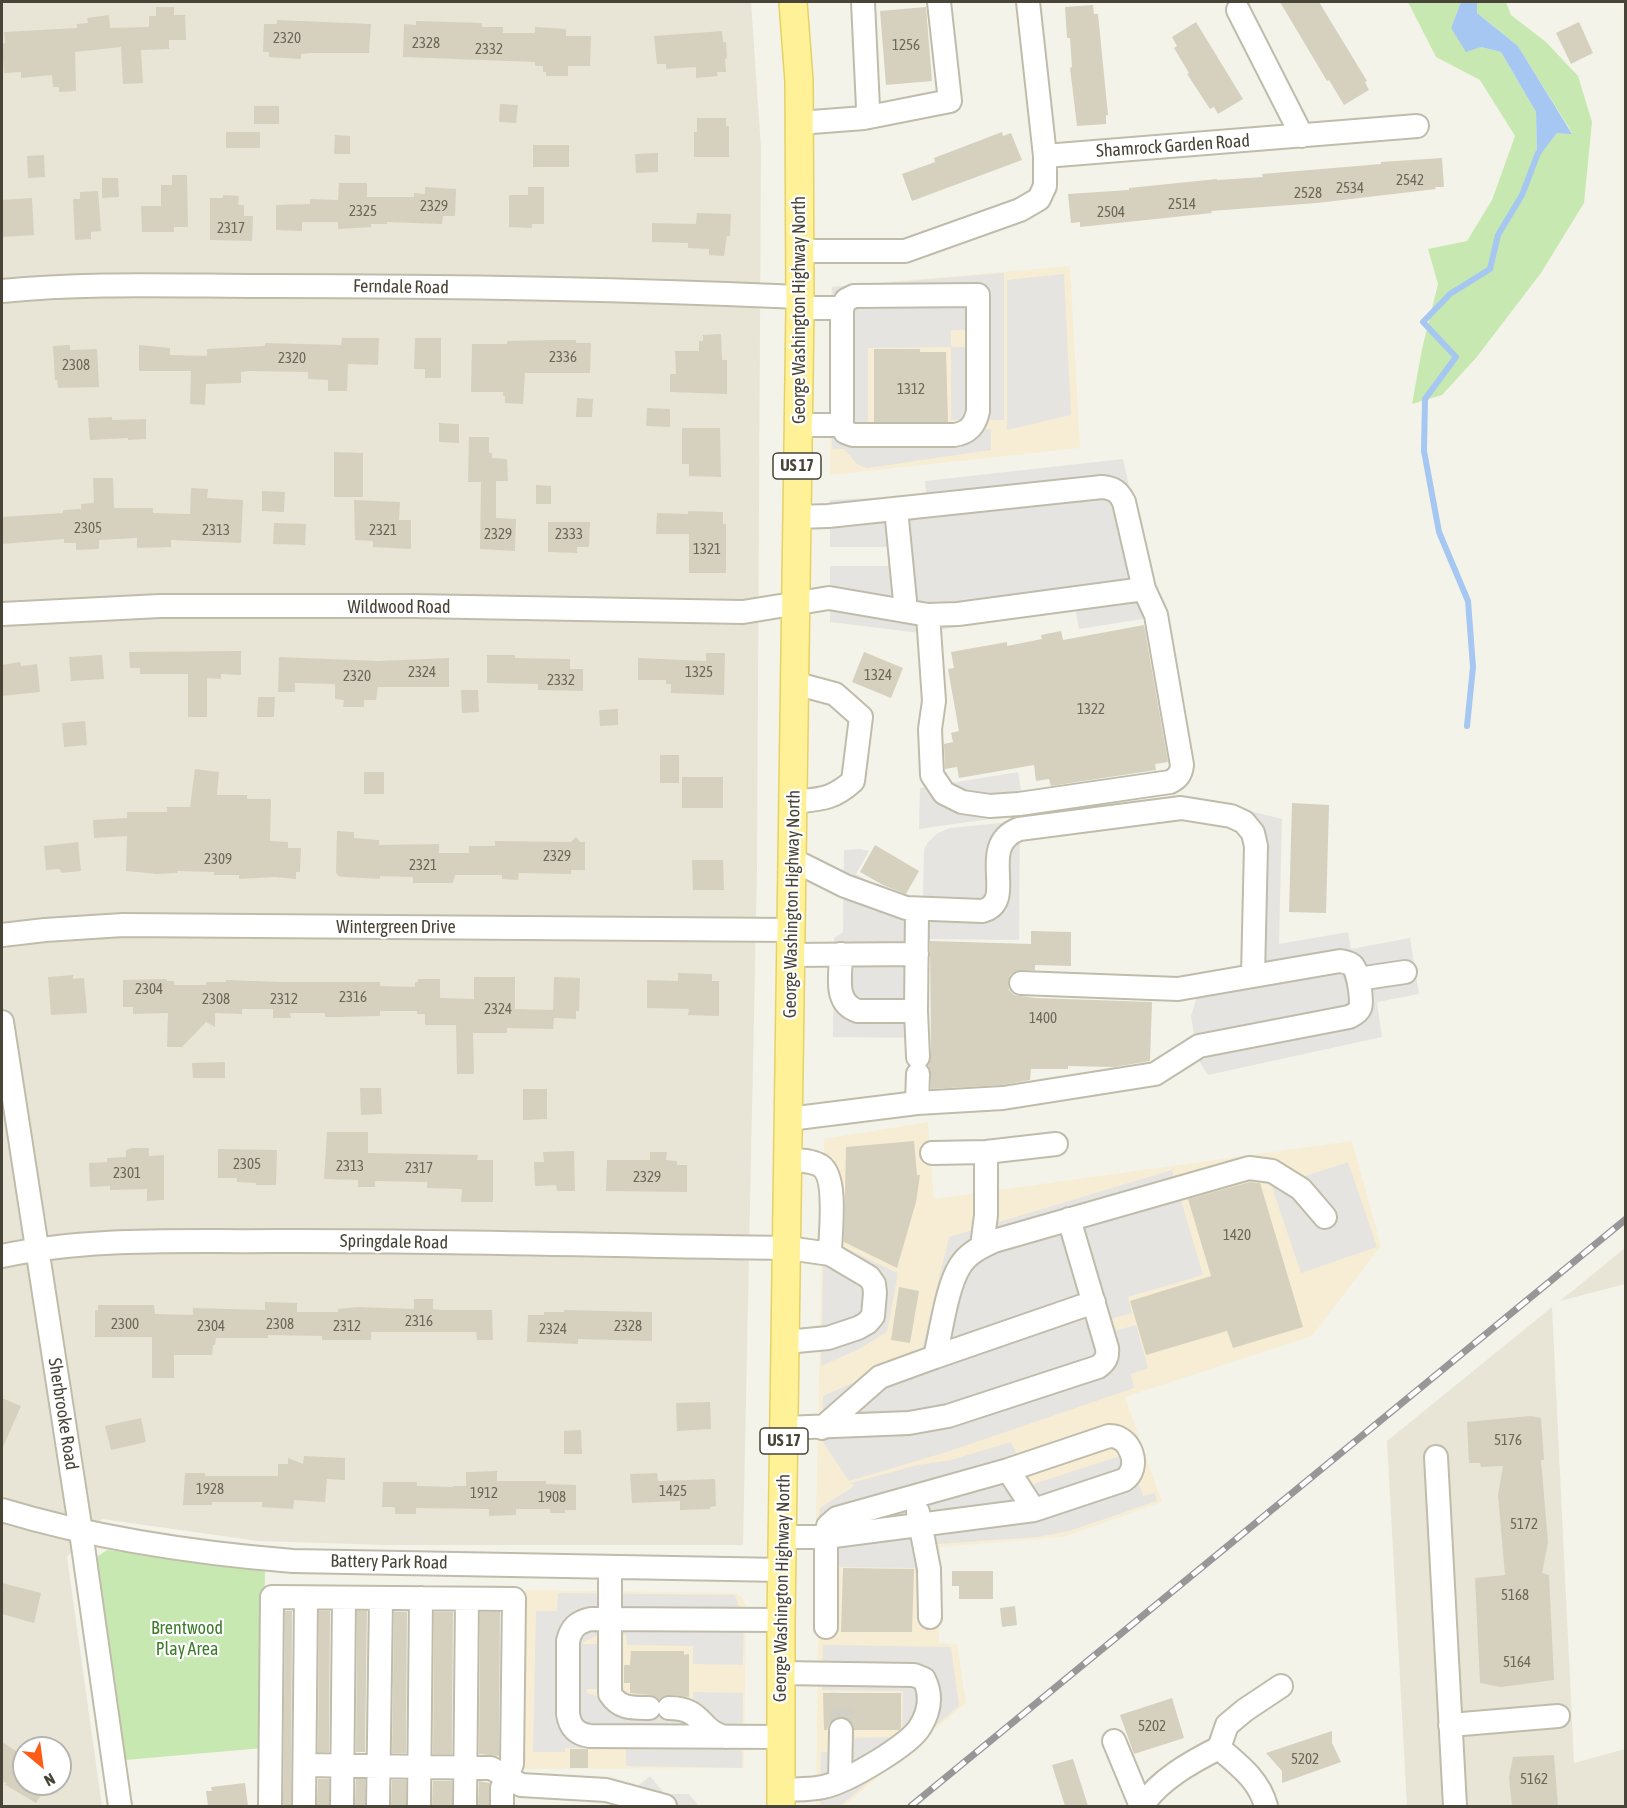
<!DOCTYPE html>
<html>
<head>
<meta charset="utf-8">
<style>
	body { margin:0 }
	#map { position:relative; width:1627px; height:1808px; overflow:hidden; background:#f4f3e9; font-family:"Asap Condensed",sans-serif }
	canvas { display:block }
	.frame { position:absolute; inset:0; border:3px solid #484437; pointer-events:none }
	.north { position:absolute; left:12px; top:1736px; width:60px; height:60px; box-sizing:border-box; background:#fff; border:2px solid #b6b4af; border-radius:50%; rotate:151deg; font-size:16px; font-weight:700; line-height:24px; text-align:center; color:#484437 }
	.north::after { content:''; display:block; margin:auto; width:21px; height:27px; background:#fc5c18; clip-path:polygon(50% 0,100% 100%,50% 72%,0 100%) }
</style>
</head>
<body>
<div id="map">
<canvas width="1627" height="1808"></canvas>
<div class="frame"></div>
<div class="north">N</div>
</div>
<script>
const g = document.querySelector('canvas').getContext('2d');
g.lineJoin = 'round';
function fillPath(path, color) {
  g.fillStyle = color;
  g.fill(path, 'evenodd');
}
function stroke(path, color, width, dash) {
  g.strokeStyle = color;
  g.lineWidth = width;
  g.lineCap = dash ? 'butt' : 'round';
  g.setLineDash(dash || []);
  g.stroke(path);
}
function drawText(font, color, halo, rows, align = 'center') {
  g.font = font + ' "Asap Condensed",sans-serif';
  g.lineWidth = 4.5;
  g.setLineDash([]);
  g.textBaseline = 'middle';
  g.strokeStyle = halo;
  g.fillStyle = color;
  for (const [text, x, y, turn = 0] of rows) {
    g.save();
    g.translate(x, y);
    g.rotate((+turn || 0) * Math.PI / 180);
    g.textAlign = isNaN(turn) ? turn : align;
    if (halo) g.strokeText(text, 0, 0);
    g.fillText(text, 0, 0);
    g.restore();
  }
}
const residential = new Path2D(`
	M2,2H751L761,148L757,870L743,1545H385L258,1541L102,1519L67,1557L102,1806H2ZM24,1748H60V1784H24Z
	M1625,1248V1284L1560,1301Z
	M1552,1307L1574,1763L1625,1749V1806H1407L1387,1441Z`);
const commercial = new Path2D(`
	M1070,266L1080,448L830,475L831,287Z
	M928,1122L934,1199L1352,1141L1381,1246L1312,1336L1125,1397L1162,1502L1063,1537L940,1547L939,1643L957,1644L966,1703L844,1806H816L818,1642L816,1520L824,1139Z
	M526,1590L736,1593L742,1597L746,1606L744,1768L523,1769Z`);
const green = new Path2D(`
	M1408,2H1461L1451,28L1481,47L1501,52L1536,112L1537,158L1557,133H1572L1518,46L1477,13V2H1506L1511,15L1546,42L1578,76L1592,122L1584,203L1541,273L1476,358L1442,395L1412,404L1422,349L1438,284L1428,249L1467,241L1492,200L1515,136L1480,80L1436,57Z
	M107,1550L265,1567L263,1748L125,1760L96,1567L98,1556Z`);
const parking = new Path2D(`
	M1004,273V420H951V347L868,348V429H991V450L867,468L858,465L844,449H832V287ZM951,330H970V347H951Z
	M1064,274L1071,415L1007,430V280Z
	M1123,459L1153,596L1140,598L1143,619L1079,629L1075,608L920,633L830,622V566H888V547H830V500L926,495L925,481Z
	M1018,772L1025,814L919,829L920,788Z
	M1246,810L1282,819L1279,944L1348,932L1351,949L1410,938L1419,994L1377,1002L1382,1037L1208,1075L1198,1059L1191,1016L1204,975L1244,968Z
	M1020,821L1019,940L926,939L924,1038L833,1037L834,938L843,932L844,850L860,849L869,851L856,874L887,892L905,899L923,898L924,850L928,842L938,833L950,828Z
	M1348,1162L1377,1247L1301,1273L1272,1187Z
	M1172,1170L1203,1275L1128,1297L1132,1313L1111,1319L1115,1331L1136,1325L1148,1368L1131,1374L1134,1388L950,1451L849,1481L823,1442V1396L921,1353L949,1237Z
	M824,1238L898,1273L887,1332L859,1349L821,1366Z
	M1011,1442L1031,1485L1129,1453L1143,1496L1155,1493L1157,1501L1069,1531L1038,1537L937,1544L940,1573L915,1572V1568L839,1567L838,1632L813,1633L814,1524L818,1523L820,1508L854,1486L851,1483L918,1465L951,1460Z
	M558,1593L735,1595L738,1605L744,1610L743,1665L693,1664V1646L627,1645L626,1635H599L583,1642V1644H598L597,1689H587L586,1692L596,1696L612,1713L621,1717L672,1718L693,1705V1692L743,1693L742,1768L626,1766V1749L565,1748V1752H533L536,1611H557Z
	M823,1645L951,1647L959,1706L840,1806H820L821,1752H849L850,1738L902,1737L903,1691L822,1690Z
	M650,1776L665,1794H689L699,1806H613Z`);
const water = new Path2D(`
	M1461,2H1477V13L1518,46L1572,134L1557,133L1537,159L1536,112L1501,52L1481,47L1466,52L1451,28Z`);
const stream = new Path2D(`
	M1467,726L1473,667L1468,601L1439,532L1424,451L1425,399L1456,357L1423,322L1450,294L1490,269L1498,235L1522,195L1538,153`);
const building = new Path2D(`
	M1280,2H1319L1367,81L1365,82L1369,90L1344,105L1329,80L1327,81Z
	M1093,5L1094,14H1098L1108,115H1106V124L1077,126L1070,68L1072,67L1070,38H1067L1065,7Z
	M156,7H174V15H185L186,40H169V49L141,50L143,83L123,84L121,47L75,52L76,91L59,92V87H53L52,75L21,78V72L4,73L2,44L5,43L4,32L77,28V24L88,23L87,18L109,15L110,28L149,27V16H156Z
	M926,7L932,81L886,85L880,11Z
	M277,20L371,24L369,53H311L301,54V59L269,57V52H263L264,24H277Z
	M416,21L482,23V27H503V33H535V27L566,29V36H591L590,66H568V76H546V72H543V66H535V62L403,57L404,24L416,25Z
	M1196,22L1243,99L1218,114L1214,107L1210,109L1187,74L1189,73L1174,48L1177,46L1172,37Z
	M1579,22L1593,53L1571,64L1556,33Z
	M722,31L723,42H726L727,58L725,59L726,72H717L718,76L696,78V67L666,69V64H657L654,36Z
	M500,104L518,105L516,123L499,122Z
	M254,106H279V124H254Z
	M697,118H726V126H729V157H694V132H697Z
	M226,132H260V148H226Z
	M1002,132L1003,136L1011,133L1022,160L912,201L902,174L935,162L934,158Z
	M335,135L350,136V154H334Z
	M533,145H569V167H533Z
	M658,153V172L636,173L635,154Z
	M44,155L45,177L28,178L27,156Z
	M1442,158L1444,187H1435L1436,189L1317,203L1211,211L1212,213L1080,227V222L1071,223L1068,194L1129,190V188L1217,179V180L1263,177L1262,174L1381,164V162Z
	M172,175H187L188,227H174V232H142L141,206H161V185H172Z
	M102,178H118L119,197L102,198Z
	M339,183H367V197H414V193L425,194V187L456,189L455,216H443L442,224L387,222V224H371V227L338,229V222H302V231L276,230V205L310,204V199L338,200Z
	M528,187H544V224H532V228L509,227V195H528Z
	M98,191L101,231L91,232V239L75,240L73,199H80V192Z
	M223,195L239,196L238,205H244V216H253L252,241L210,240V198H223Z
	M32,198L34,235L2,237V200Z
	M697,213L731,214L730,236H727L724,256L709,255V249L688,248V243L652,242V223L696,224Z
	M721,334L722,360H727V394L670,392V374H676L675,351H699V341H703V335Z
	M342,338H379L378,365L348,364L347,391H328V380L308,379V372L249,371L241,372V383L206,384L205,405L190,404L191,371H139V345L170,348V355L207,356V349L265,346V343L341,345Z
	M415,338H441V378H425V369H414Z
	M553,340H576V343H591L590,373H525L523,404L505,403V396H503V392H471L472,344H507V341Z
	M70,345V350L97,349L99,387L58,388L57,380H55L53,346Z
	M874,349H920V352H946L948,422H874Z
	M577,398L593,399L592,417H576Z
	M647,408L670,409V427L646,426Z
	M112,417V420L146,419V439L128,440V438L90,440L88,418Z
	M439,423L459,424V443L439,442Z
	M682,428H720L721,477L689,476V464H682Z
	M469,437H489V453H492V458L507,459L508,481H496V518L516,519L515,551L480,549L481,482H468Z
	M334,452L363,453V497H334Z
	M93,478H113L114,508H153V513L190,514L191,488L208,489L207,498L243,500L241,543L171,540V547L137,548V538L99,540V549L76,550V543H64V539L2,544V517L63,513V510L81,509V504L94,503Z
	M536,485L551,486V504H536Z
	M262,491L285,492L284,512L262,511Z
	M354,500L400,502L399,520H411V549L373,547V541L355,540Z
	M688,511L723,512V524H726V573H689V534H656L657,513L688,514Z
	M548,522H590L589,547H577V553L548,552Z
	M274,523L306,524L305,545L273,544Z
	M1144,625L1168,762L1155,764L1156,770L1051,786L1049,779L1036,781L1034,765L959,778L957,767L945,769L944,744L953,742L951,733L959,731L948,669L954,668L951,652L1007,642V646L1042,639L1041,635L1061,631L1063,640Z
	M241,651V675L221,674V679L207,678V717H188V674H140V668H130L129,652Z
	M864,652L903,668L891,698L852,682Z
	M706,653H725L724,695L671,693V684H666V680H638V658L706,661Z
	M102,655L104,679L71,681L69,657Z
	M487,655H515V658L570,659V669H583V691L538,690V684L487,683Z
	M279,657L378,661L449,658V687H378L376,700H364V707H343L344,700L335,699V684L295,683V692H278Z
	M20,662L21,666L37,664L40,692L2,696V665Z
	M461,690H478L479,712L462,713Z
	M258,697H275L274,717H257Z
	M618,709V725L600,726L599,710Z
	M85,721L87,745L64,747L62,723Z
	M660,755H679V783H660Z
	M195,769L219,772L217,795H247V799H271L270,841L288,842V848H301L300,872H296V879L275,877L239,879V875H214V872L177,871V873L157,874L126,871L127,836L94,838L93,820L127,818V812H167V807H190Z
	M364,772H384V794H364Z
	M682,777H723V808H682Z
	M1292,803L1329,805L1326,913L1289,912Z
	M337,831L354,832V838L379,840V845L439,844V853H469V846H495V841L571,842L576,837L580,842H585V870H571V874L519,873L518,880L502,879V875H455L453,883H413V877L380,876V879L344,877L338,876L337,873H336Z
	M78,842L81,871L61,873L60,869L46,870L44,846Z
	M875,845L919,871L906,894L883,885L860,872Z
	M692,860H723L724,890H693Z
	M1031,931L1071,932V966L1035,965V970L1015,971L1010,975L1008,982L1009,990L1014,995L1035,998L1152,1002L1150,1061L1114,1067L1068,1066V1069H1031L1030,1080L1002,1085L931,1089V1074L928,1065L931,1056L930,941L1031,944Z
	M678,973L712,974V981H719V1016L688,1015L689,1009L647,1008V980L678,981Z
	M73,975V979L84,978L87,1013L51,1015L48,977Z
	M474,977H515V1009L553,1010L554,977L580,978L579,1011H576V1019L554,1018L553,1029L507,1028V1033H473L474,1074H457L456,1025H425V1014H417V1011H380V1016L341,1017H325V1013H290L291,1018H273V1009H242V1014L215,1013V1027L206,1022L182,1047H167L168,1013L133,1014V1007H123V980L167,979V981H174V985H206V982H226V980L282,982H380V986L415,987V982H418V979H440V998L474,999Z
	M225,1062V1078H193L192,1063Z
	M360,1088H381L382,1114L361,1115Z
	M523,1089H547V1119L523,1120Z
	M327,1132H368V1153L478,1155L477,1160H493V1202H461L462,1189L427,1188V1182L375,1181V1187H358V1180L324,1179Z
	M914,1141L917,1175H920L916,1202L897,1268L844,1242L846,1147Z
	M132,1148H149V1156L164,1155V1200L147,1201V1189L110,1190V1186L90,1187L89,1163L107,1162V1158L126,1157V1150Z
	M218,1149L277,1150L276,1185H256V1183L237,1182V1178H218Z
	M574,1151L575,1191H557L556,1185L535,1186L534,1162H544L543,1152Z
	M650,1152H667L666,1160L677,1161V1165H687V1192L606,1191L607,1160H650Z
	M1250,1182L1260,1183L1303,1327L1233,1348L1227,1331L1146,1355L1130,1301L1211,1276L1188,1199Z
	M899,1287L919,1291L910,1343L891,1340Z
	M414,1299H433V1309L442,1310H492L493,1340H477L476,1332H371V1340H322V1336L268,1335V1338H216L215,1345H213L212,1355H174V1378H152V1337H95V1310H98V1305H154L155,1314L193,1315V1308L265,1310V1302L297,1303V1312H338V1309L357,1307L414,1309Z
	M564,1310L652,1312V1341L578,1339V1344L527,1342L528,1315H544V1312H564Z
	M2,1398L21,1406L2,1449Z
	M710,1402L711,1429L677,1431L676,1403Z
	M1530,1416L1541,1418L1544,1460H1541L1548,1542L1542,1573L1549,1575L1554,1680L1501,1687L1480,1683L1475,1578L1505,1575L1498,1495L1503,1466L1481,1467L1480,1463H1469L1467,1422Z
	M141,1418L146,1442L111,1450L105,1426Z
	M581,1430L582,1454H564V1431Z
	M304,1456L345,1458V1480L327,1479L325,1502L294,1500L293,1509L262,1507V1502H212V1505H183L185,1473H205V1476H278V1464H288V1458L303,1464Z
	M497,1471V1481H546V1484L576,1485V1510H565V1513H550V1509H516V1515L489,1516V1509L416,1508V1514H395V1507H382L383,1482H417V1486L453,1487V1486H466V1472Z
	M657,1473L658,1481L715,1479L716,1506L710,1507V1509L680,1510V1501L632,1503L630,1474Z
	M843,1568L914,1569L912,1632H841Z
	M952,1571H993V1599H959V1586H952Z
	M2,1583L41,1593L34,1623L2,1614Z
	M1015,1606L1017,1625L1002,1627L1000,1608Z
	M285,1611H292L291,1806H283Z
	M319,1611H330L329,1752H318Z
	M357,1611H367L365,1752H356Z
	M394,1612H407L406,1753H392Z
	M434,1612H453L452,1754H433Z
	M480,1612H500L499,1756L479,1754Z
	M631,1651H684V1655L689,1654V1697L670,1695L659,1699L650,1695L630,1693V1683H624V1665H630Z
	M823,1693H901V1728L899,1730H854L853,1724L848,1719L841,1717L834,1719L829,1724L827,1730H824Z
	M1172,1698L1184,1738L1134,1754L1120,1715Z
	M1332,1731V1743L1341,1762L1282,1783V1771L1266,1753Z
	M2,1742L24,1756V1784H48L36,1803L4,1784H7L2,1781Z
	M570,1749H588V1768H570Z
	M1554,1755L1558,1806H1512L1509,1778L1513,1757Z
	M1073,1759L1088,1806H1065L1052,1765Z
	M318,1779H329V1806H317Z
	M356,1779H365V1806H355Z
	M392,1780H406V1806H391Z
	M433,1781H452V1806H432Z
	M479,1781L490,1783L489,1806H478Z
	M245,1783L248,1806H208L206,1791H212L211,1787Z`);
const minorTunnel = new Path2D(`
	M841,1730L842,1693`);
const minor = new Path2D(`
	M1238,10L1302,136
	M864,118L950,101L939,2
	M799,123L864,118L868,108L863,2
	M1045,156L1417,126
	M800,251H905L1020,210L1039,199L1045,186V156L1028,2
	M2,291C90,282 180,286 269,286C446,286 623,289 800,297
	M798,425H842V308H800
	M842,425L845,432L853,435H954C968,433 975,426 978,411V295L854,296L846,300L842,308
	M896,509L906,611
	M797,517L828,516L1102,487C1114,488 1119,492 1124,502L1144,589L1156,615L1182,765C1181,774 1178,778 1170,782L1019,804L990,806L962,802L944,793L932,775L930,729L934,701L928,615
	M2,614L160,606H413L743,612L829,598L928,615L958,614L1144,589
	M793,802C820,799 832,800 853,781L861,717L835,694L794,683
	M917,910L916,1011L918,1057
	M2,935L45,930L123,925L791,930
	M841,954C841,975 833,1003 858,1011H916
	M790,955L917,954
	M1358,979L1405,972
	M1021,983L1178,989L1253,976
	M2,1022L81,1532L120,1806
	M917,1103L918,1074
	M789,1119L917,1103L1003,1098L1155,1074L1199,1046L1349,1017C1353,1015 1358,1013 1360,1008C1363,1001 1358,972 1353,966C1349,962 1344,962 1340,961L1253,976L1256,846L1253,833L1244,822L1231,816L1181,808L1019,829C975,846 1019,902 982,911L906,908L845,886L793,860
	M932,1153L986,1152L1056,1144
	M788,1159C799,1161 812,1160 821,1166C838,1178 830,1234 830,1254
	M982,1247L986,1215V1152
	M2,1256C90,1237 184,1242 273,1241C445,1240 616,1246 788,1248L830,1254L869,1277L874,1284L875,1293L873,1316L867,1323L858,1328L828,1338L786,1342
	M935,1357L1094,1302
	M784,1428L909,1423L948,1416L1098,1367C1106,1361 1108,1357 1107,1348L1069,1219
	M822,1428L880,1377L935,1357C941,1332 947,1286 960,1266C968,1253 981,1247 994,1241L1249,1168L1272,1171L1301,1189L1325,1217
	M1436,1457L1455,1806
	M1008,1470L1034,1510
	M2,1510C97,1539 194,1553 293,1561L782,1570
	M918,1512L929,1569L930,1617
	M782,1537H826L1034,1510L1124,1480C1142,1468 1131,1435 1109,1436L1008,1470L837,1518L828,1526L826,1537V1627
	M610,1567V1694C620,1709 632,1708 649,1708
	M781,1673L914,1675L924,1679C932,1695 930,1711 920,1727C910,1745 845,1783 823,1787C810,1790 795,1789 781,1790
	M669,1708C704,1708 699,1732 726,1737
	M1450,1725L1558,1716
	M781,1737L590,1736C576,1734 570,1727 568,1714V1641C571,1628 577,1622 591,1619L781,1620
	M1114,1741L1141,1806
	M1219,1748L1227,1725L1245,1710L1281,1686
	M305,1765L491,1768L521,1785L606,1790L665,1806
	M840,1781L841,1730
	M270,1806L272,1597L514,1599L512,1764L502,1788V1806
	M304,1806L306,1598
	M342,1806L344,1598
	M378,1806L381,1598
	M419,1806L421,1598
	M465,1806L467,1599
	M1142,1806C1159,1780 1191,1762 1219,1748C1240,1766 1259,1780 1266,1806`);
const major = new Path2D(`
	M781,1806V1620L800,308L799,81L793,2`);
const rail = new Path2D(`
	M911,1806L1626,1219`);
const numberNames = [
	["2320",287,38],
	["2328",426,43],
	["1256",906,45],
	["2332",489,49],
	["2542",1410,180],
	["2534",1350,188],
	["2528",1308,193],
	["2514",1182,204],
	["2329",434,206],
	["2325",363,211],
	["2504",1111,212],
	["2317",231,228],
	["2336",563,357],
	["2320",292,358],
	["2308",76,365],
	["1312",911,389],
	["2305",88,528],
	["2313",216,530],
	["2321",383,530],
	["2329",498,534],
	["2333",569,534],
	["1321",707,549],
	["2324",422,672],
	["1325",699,672],
	["1324",878,675],
	["2320",357,676],
	["2332",561,680],
	["1322",1091,709],
	["2329",557,856],
	["2309",218,859],
	["2321",423,865],
	["2304",149,989],
	["2316",353,997],
	["2308",216,999],
	["2312",284,999],
	["2324",498,1009],
	["1400",1043,1018],
	["2305",247,1164],
	["2313",350,1166],
	["2317",419,1168],
	["2301",127,1173],
	["2329",647,1177],
	["1420",1237,1235],
	["2316",419,1321],
	["2300",125,1324],
	["2308",280,1324],
	["2304",211,1326],
	["2312",347,1326],
	["2328",628,1326],
	["2324",553,1329],
	["5176",1508,1440],
	["1928",210,1489],
	["1425",673,1491],
	["1912",484,1493],
	["1908",552,1497],
	["5172",1524,1524],
	["5168",1515,1595],
	["5164",1517,1662],
	["5202",1152,1726],
	["5202",1305,1759],
	["5162",1534,1779]
];
const shields = [
	[797,466,48],
	[784,1441,48]
];
const shieldNames = [
	["US 17",797,466],
	["US 17",784,1441]
];
const streetNames = [
	["Shamrock Garden Road",1173,146,-4],
	["Ferndale Road",401,287,1],
	["George Washington Highway North",799,310,-90],
	["Wildwood Road",399,607],
	["George Washington Highway North",792,904,-89],
	["Wintergreen Drive",396,927],
	["Springdale Road",394,1242,1],
	["Sherbrooke Road",63,1414,81],
	["Battery Park Road",389,1562,1],
	["George Washington Highway North",782,1588,-89]
];
const parkNames = [
	["Brentwood",187,1628],
	["Play Area",187,1649]
];
fillPath(residential, '#e8e5d7');
fillPath(commercial, '#f6edd4');
fillPath(green, '#c7e9b1');
fillPath(parking, '#e6e4e0');
fillPath(water, '#a5c7f1');
stroke(stream, '#a5c7f1', 6);
fillPath(building, '#d6d0be');
stroke(minorTunnel, '#d2d0c5', 22, [22, 11]);
stroke(minor, '#c0bcab', 26);
stroke(major, '#e5d266', 30);
stroke(minor, '#fff', 22);
stroke(major, '#fff197', 27);
stroke(rail, '#979797', 7);
stroke(rail, '#fff', 4.5, [14]);
drawText('15px', '#6c6759', null, numberNames);
for (const [x, y, w] of shields) {
  const box = new Path2D();
  box.roundRect(x - w / 2, y - 13, w, 26, 4.5);
  g.fillStyle = '#fff';
  g.fill(box);
  stroke(box, '#484437', 1.5);
}
drawText('bold 16px', '#484437', null, shieldNames);
drawText('18px', '#484437', '#fff', streetNames);
drawText('18px', '#3c7b29', '#fff', parkNames);
</script>
</body>
</html>
